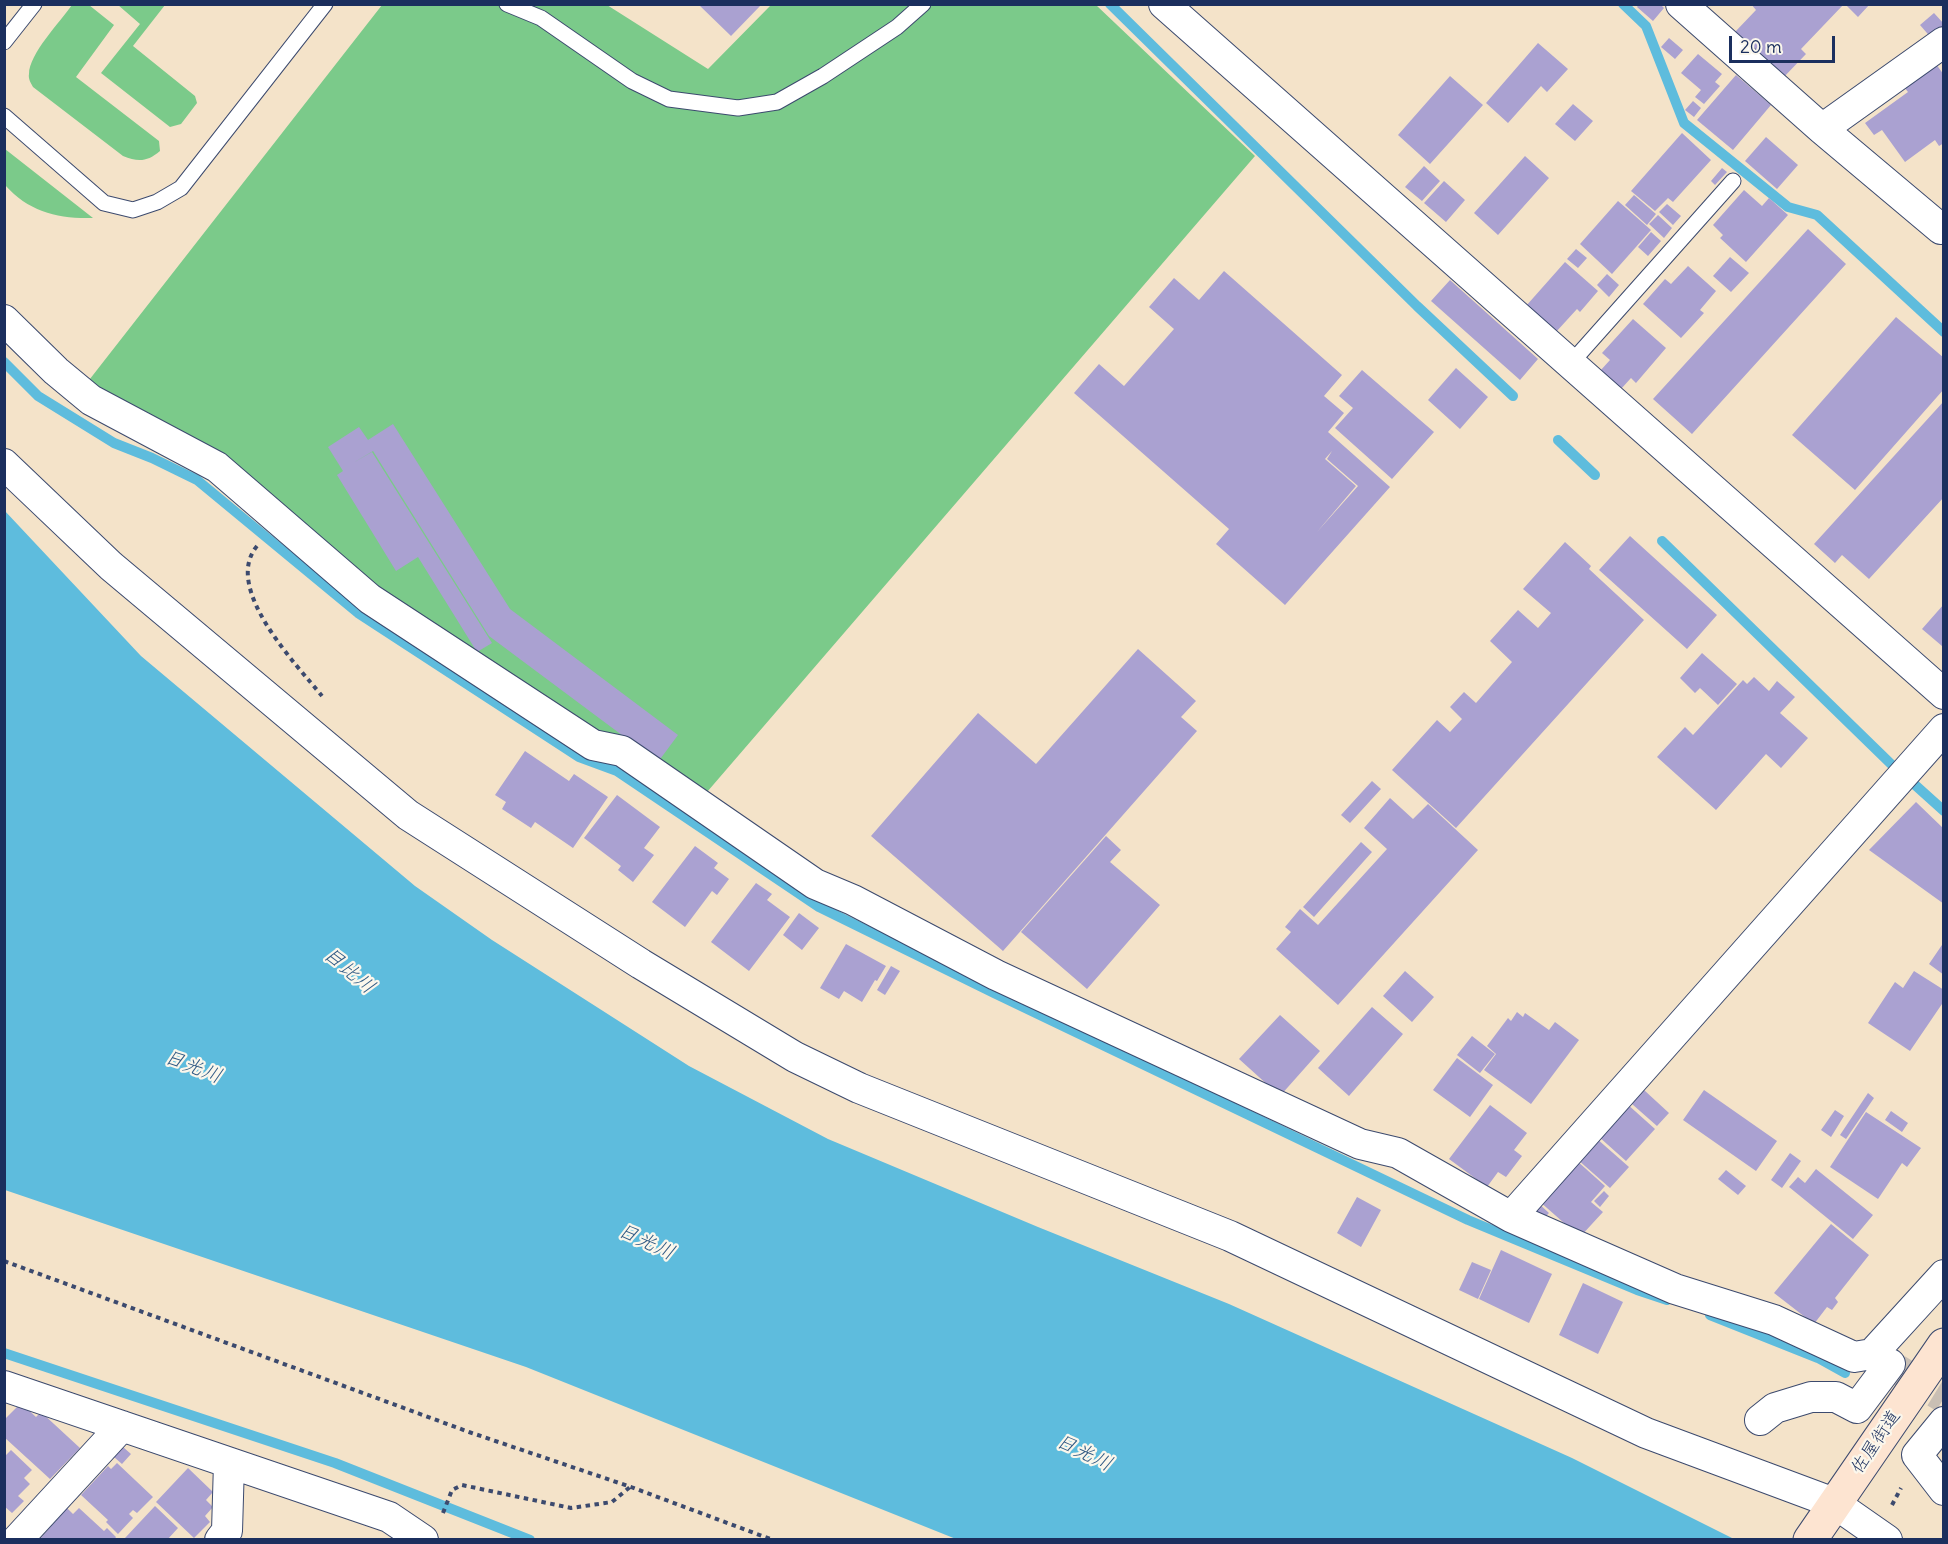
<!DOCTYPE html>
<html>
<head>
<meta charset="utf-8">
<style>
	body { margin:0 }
	#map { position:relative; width:1948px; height:1544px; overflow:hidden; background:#f4e3c9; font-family:Delius,sans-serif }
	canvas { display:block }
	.frame { position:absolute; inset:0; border:6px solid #1b2f5e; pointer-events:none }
	.scale { position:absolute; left:1729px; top:36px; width:106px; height:27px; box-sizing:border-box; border:3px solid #1b2f5e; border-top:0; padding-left:8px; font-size:18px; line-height:21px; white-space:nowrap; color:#1b2f5e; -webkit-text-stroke:4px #fbf7ec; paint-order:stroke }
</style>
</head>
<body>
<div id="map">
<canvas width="1948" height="1544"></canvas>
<div class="frame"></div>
<div class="scale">20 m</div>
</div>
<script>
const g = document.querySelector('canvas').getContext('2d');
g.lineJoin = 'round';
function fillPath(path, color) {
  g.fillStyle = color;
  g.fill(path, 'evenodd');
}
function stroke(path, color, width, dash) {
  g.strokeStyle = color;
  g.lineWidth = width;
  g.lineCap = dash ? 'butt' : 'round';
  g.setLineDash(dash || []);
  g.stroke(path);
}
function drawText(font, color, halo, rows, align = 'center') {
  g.font = font + ' Delius,"Klee One",sans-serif';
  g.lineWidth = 4.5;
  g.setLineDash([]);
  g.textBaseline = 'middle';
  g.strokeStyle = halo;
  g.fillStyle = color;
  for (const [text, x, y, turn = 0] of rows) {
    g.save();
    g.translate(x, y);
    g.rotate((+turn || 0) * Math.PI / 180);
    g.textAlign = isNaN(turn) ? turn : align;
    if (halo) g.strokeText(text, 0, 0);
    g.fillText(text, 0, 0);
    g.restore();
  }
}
const green = new Path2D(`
	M72,5H89L114,25L76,77L159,141L160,151C147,162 138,162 123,156L33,87C31,83 28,79 29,74C29,54 60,22 72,5Z
	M118,5H165L133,46L195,96L197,103L181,124L170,127L101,73L140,24Z
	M382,5H607L708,69L771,5H1096L1255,156L701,799L593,736L86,384Z
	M4,149H5L93,218C58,219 29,212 5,185Z`);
const water = new Path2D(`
	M4,510L141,656L415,886L492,940L689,1066L828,1139L1038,1227L1229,1304L1572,1458L1734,1539H956L526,1367L5,1190Z`);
const stream = new Path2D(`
	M1110,4L1417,306L1513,396
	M1623,4L1646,26L1684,123L1788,207L1817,215L1944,332
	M4,362L38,396L114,443L152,458L197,480L358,613L579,757L617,771L819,907L994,993L1468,1220L1637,1290L1667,1300
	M1558,440L1595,475
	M1662,541L1891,764
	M1914,784L1944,811
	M1710,1315L1818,1358L1845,1373
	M4,1353L335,1463L530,1540`);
const building = new Path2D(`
	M698,4H762L731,36Z
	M1639,4H1660L1664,8L1653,21L1637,7Z
	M1751,4H1844L1801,49L1806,54L1782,79L1735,32L1756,10Z
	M1845,4H1870L1858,17Z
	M1934,13L1944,24V31L1933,40L1920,25Z
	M1669,38L1683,50L1675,59L1661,47Z
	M1538,43L1568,69L1547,92L1541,86L1508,123L1486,103Z
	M1698,54L1722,74L1715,82L1720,86L1704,104L1695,97L1701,90L1681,73Z
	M1936,64L1944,75V143L1939,146L1935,140L1905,162L1882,130L1874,135L1865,123L1908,92L1904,87Z
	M1736,75L1771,105L1733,150L1697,120Z
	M1450,76L1483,105L1430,164L1398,135Z
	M1693,101L1701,108L1694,117L1685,110Z
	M1573,104L1593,121L1575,141L1555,124Z
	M1682,133L1711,160L1673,202L1668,198L1655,211L1631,191Z
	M1766,137L1798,165L1777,189L1745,161Z
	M1525,156L1549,178L1498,235L1474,213Z
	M1424,166L1440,181L1422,201L1405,187Z
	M1722,168L1727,172L1715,185L1711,181Z
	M1444,181L1465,200L1446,222L1424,203Z
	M1744,190L1762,206L1769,198L1788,215L1746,262L1720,238L1723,235L1713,225Z
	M1634,195L1656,214L1647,225L1625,205Z
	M1618,201L1651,230L1612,274L1580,244Z
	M1667,204L1681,216L1673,225L1659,212Z
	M1658,215L1672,228L1664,238L1649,224Z
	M1808,229L1846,264L1692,434L1653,399Z
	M1651,232L1661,241L1648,256L1638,247Z
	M1576,249L1587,258L1578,268L1567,259Z
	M1730,257L1749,273L1731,292L1713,276Z
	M1565,262L1598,291L1580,312L1577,309L1556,332L1526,306Z
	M1688,266L1716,291L1700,310L1704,313L1681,338L1643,304L1665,279L1671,284Z
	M1224,271L1342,375L1324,396L1344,413L1328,432L1390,487L1285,605L1216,544L1229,529L1074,393L1099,364L1124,386L1174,329L1149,307L1174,278L1199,300ZM1332,451L1327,459L1358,486L1317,532L1356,486L1325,459Z
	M1607,274L1619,285L1609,297L1597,285Z
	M1450,280L1538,359L1520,380L1431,301Z
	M1896,317L1944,358V389L1855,490L1792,435Z
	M1633,319L1666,348L1636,383L1631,378L1621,389L1600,371L1610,360L1602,353Z
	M1456,368L1488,397L1460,429L1428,400Z
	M1362,370L1434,432L1392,479L1335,428L1353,408L1339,396Z
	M1944,401V497L1869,579L1842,555L1835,563L1814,544Z
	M393,424L510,609L678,735L658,762L489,636L373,451L353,463L372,452L492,643L477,652L418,557L396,571L337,475L343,471L328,447L359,427L368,440Z
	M1630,536L1717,615L1687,649L1599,570Z
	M1565,542L1591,566L1589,569L1644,620L1456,828L1392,770L1437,720L1450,732L1462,719L1450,707L1464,692L1476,703L1512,662L1490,641L1518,610L1538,628L1551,613L1523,589Z
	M1944,604V644L1942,646L1922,629Z
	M1138,649L1196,701L1181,717L1197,731L1003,951L871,836L978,713L1036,764Z
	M1702,653L1737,684L1718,705L1700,688L1695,693L1680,678Z
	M1754,677L1769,691L1777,681L1795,697L1780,713L1808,738L1781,768L1766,754L1716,810L1657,757L1685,727L1693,735L1743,680L1747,684Z
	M525,751L569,781L574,774L608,797L573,848L535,822L531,828L502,809L506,802L495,795Z
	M1372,781L1381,789L1350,823L1341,815Z
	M617,795L660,827L644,848L654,855L633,882L618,870L621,866L584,838Z
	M1390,798L1413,819L1428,804L1478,850L1338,1005L1276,949L1291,932L1285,927L1300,909L1318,925L1387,849L1364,828Z
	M1916,802L1944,829V904L1869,850Z
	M1106,836L1121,850L1110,862L1160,905L1087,989L1021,932Z
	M1361,842L1372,852L1314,917L1303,907Z
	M695,846L718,863L714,868L729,879L717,895L712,891L685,927L652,902Z
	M756,883L772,894L767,900L790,917L749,971L711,942Z
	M799,913L819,928L802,950L783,935Z
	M1944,942V975L1929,964Z
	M846,944L886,966L877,981L875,980L862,1002L844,991L839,999L820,988Z
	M891,966L900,971L885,995L877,990Z
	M1405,971L1434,997L1412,1022L1383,996Z
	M1914,971L1944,990V1001L1910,1051L1868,1023L1895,982L1903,988Z
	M1372,1007L1403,1034L1349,1096L1318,1068Z
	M1517,1012L1523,1017L1525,1013L1549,1030L1555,1022L1579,1040L1531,1104L1484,1070L1496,1054L1487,1046L1508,1018L1511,1021Z
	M1280,1015L1320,1051L1280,1096L1239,1059Z
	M1472,1036L1495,1054L1480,1073L1457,1055Z
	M1457,1058L1493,1085L1470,1117L1433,1090Z
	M1644,1090L1669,1113L1657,1126L1632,1104Z
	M1704,1090L1777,1141L1756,1171L1683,1120Z
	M1868,1093L1874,1098L1846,1139L1840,1135Z
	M1626,1103L1655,1129L1626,1161L1598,1136Z
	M1490,1105L1527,1133L1514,1150L1522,1156L1506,1177L1498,1172L1487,1187L1449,1159Z
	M1835,1110L1844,1116L1831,1137L1821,1130Z
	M1891,1111L1908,1123L1902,1132L1885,1120Z
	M1866,1112L1921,1148L1907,1167L1902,1163L1878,1199L1830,1167Z
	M1596,1138L1629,1167L1610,1188L1577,1159Z
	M1790,1153L1801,1161L1782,1188L1771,1180Z
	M1576,1160L1605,1186L1591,1202L1603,1212L1580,1237L1539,1201Z
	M1816,1169L1873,1215L1853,1239L1789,1187L1798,1177L1805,1183Z
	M1726,1170L1746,1186L1738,1195L1718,1179Z
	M1604,1191L1609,1196L1600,1207L1594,1201Z
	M1357,1197L1381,1210L1361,1247L1337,1233Z
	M1537,1202L1549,1213L1542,1220L1531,1210Z
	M1831,1224L1869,1255L1835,1298L1838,1302L1832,1310L1827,1307L1814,1324L1774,1293Z
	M1501,1250L1552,1274L1529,1323L1479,1299Z
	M1472,1262L1491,1270L1478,1299L1459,1290Z
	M1583,1283L1623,1302L1598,1354L1559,1335Z
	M21,1403L36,1417L41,1412L80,1448L50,1479L4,1437V1420Z
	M123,1447L131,1454L122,1464L114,1457Z
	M11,1450L32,1470L24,1478L30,1484L18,1496L24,1501L12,1513L4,1506V1457Z
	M117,1463L153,1497L137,1513L133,1510L129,1514L133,1518L118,1534L106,1522L108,1520L81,1495L108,1466L111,1469Z
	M188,1468L213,1492L206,1500L213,1507L205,1516L210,1522L194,1538L156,1502Z
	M155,1506L178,1528L167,1540H126L125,1538Z
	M67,1508L73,1514L79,1508L104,1531L107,1528L116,1537L114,1540H39Z`);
const streetTunnel = new Path2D(`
	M1897,1369L1944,1398`);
const path = new Path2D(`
	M257,546C222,588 296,664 322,696
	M4,1261L469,1432L631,1487L773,1540
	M1892,1505L1901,1488
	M443,1513L452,1490L462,1485L571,1508L612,1502L630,1487`);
const lane = new Path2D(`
	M507,4L541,18L632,81L669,99L738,108L777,102L823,76L897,27L923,4
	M4,42L34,4
	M4,116L104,203L133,210L157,202L181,188L325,4
	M1571,363L1733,181`);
const street = new Path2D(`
	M1164,4L1944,694
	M1681,4L1822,129L1941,229L1944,227
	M1822,129L1944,42
	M4,320L56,371L91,400L217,467L370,599L593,745L622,751L815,884L853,900L996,975L1360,1144L1398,1153L1511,1217L1944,729
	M4,464L111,566L408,815L641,964L795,1057L859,1088L1230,1236L1646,1433L1834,1503L1887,1540
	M1511,1217L1675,1289L1774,1320L1854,1357L1872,1354L1944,1275
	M4,1386L389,1517L423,1540
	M1760,1420L1775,1408L1811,1397H1836L1857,1408L1890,1364L1872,1354
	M1944,1422L1917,1455L1944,1490
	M17,1540L122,1426
	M220,1540L227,1531L229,1463`);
const secondary = new Path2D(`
	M1810,1540L1944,1345`);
const streetNames = [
	["佐屋街道",1876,1442,-56]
];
const waterNames = [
	["目比川",349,971,40],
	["日光川",193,1067,21],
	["日光川",646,1242,25],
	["日光川",1084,1453,26]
];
fillPath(green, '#7bca8a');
fillPath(water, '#5ebcdd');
stroke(stream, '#5ebcdd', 10);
fillPath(building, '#aaa1d1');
stroke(streetTunnel, '#c9bfb4', 30, [30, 15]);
stroke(lane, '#3c4a6e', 17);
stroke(street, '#3c4a6e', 32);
stroke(secondary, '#3c4a6e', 35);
stroke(path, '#3c4a6e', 4, [4.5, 4.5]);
stroke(lane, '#fff', 15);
stroke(street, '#fff', 30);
stroke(secondary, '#fde4d1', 33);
drawText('18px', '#1b2f5e', '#fbf7ec', streetNames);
drawText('italic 20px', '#2f5984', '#fbf7ec', waterNames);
</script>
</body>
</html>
